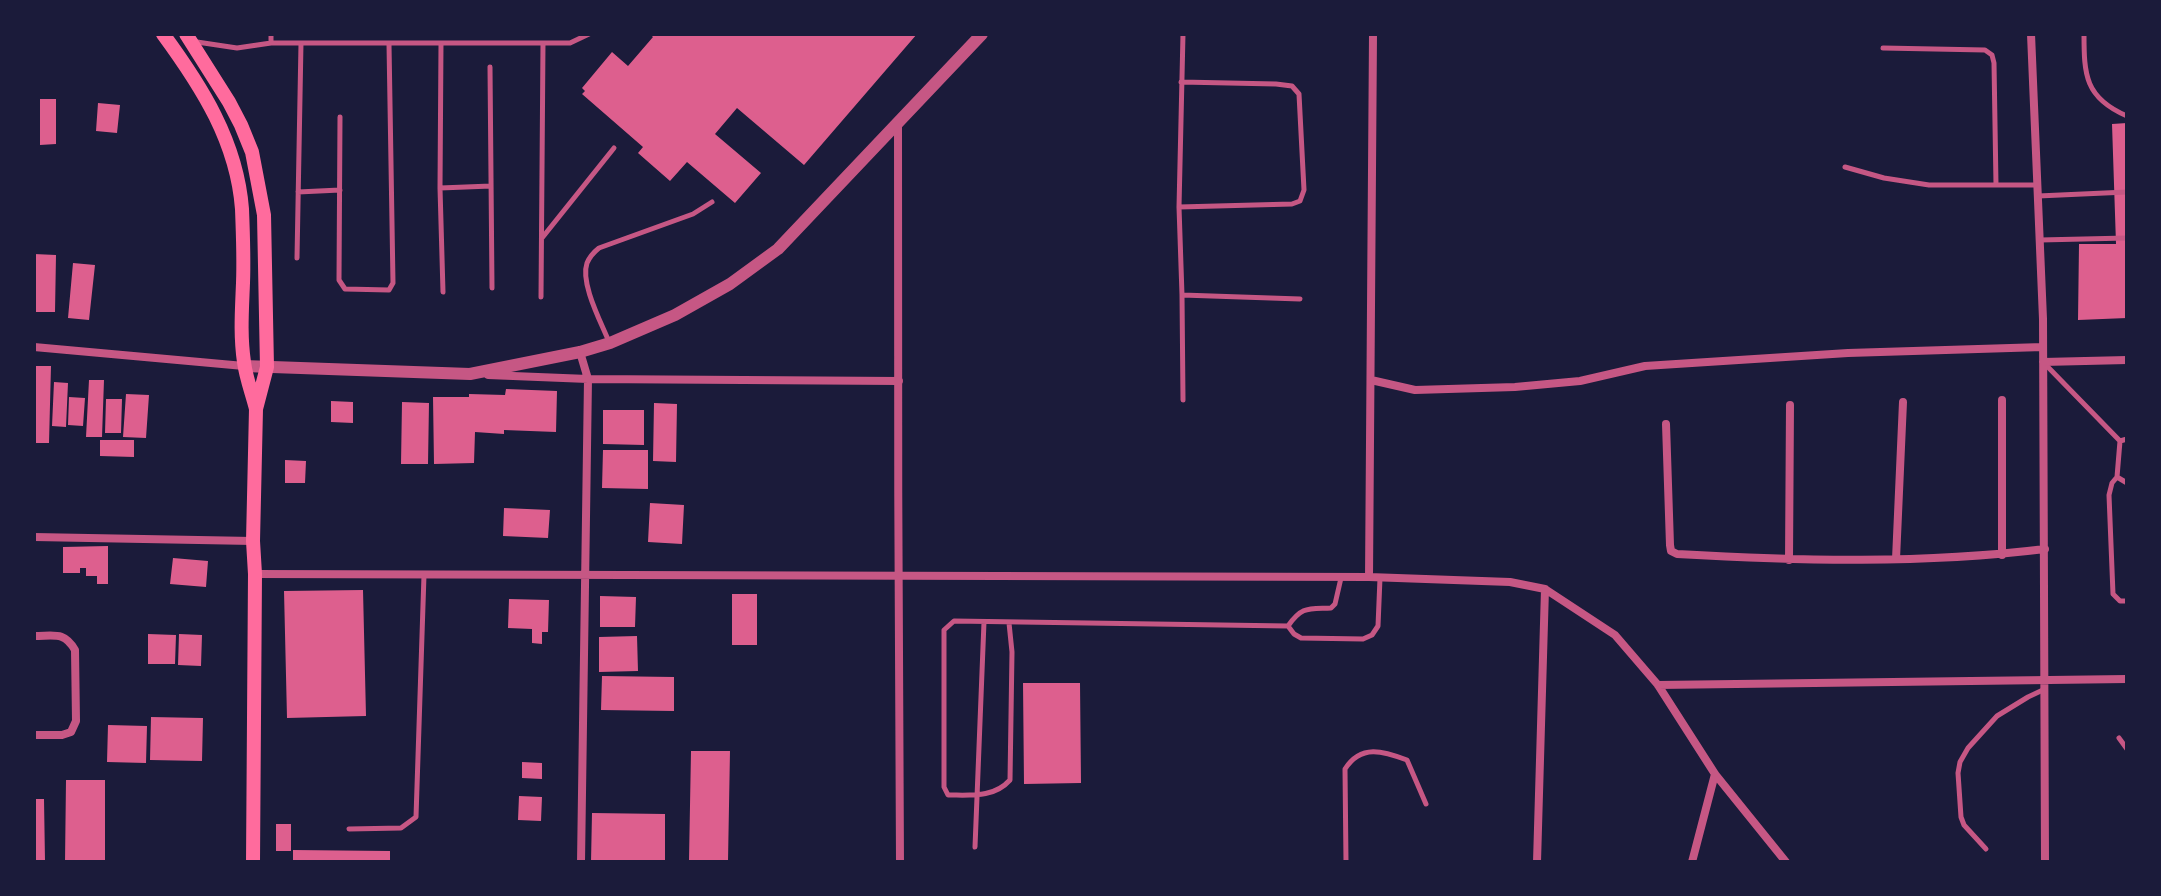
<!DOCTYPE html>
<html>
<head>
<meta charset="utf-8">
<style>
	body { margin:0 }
	#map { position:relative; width:2161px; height:896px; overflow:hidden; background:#1b1b3a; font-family:"Archivo Narrow",sans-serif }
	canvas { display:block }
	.frame { position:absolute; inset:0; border:36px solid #1b1b3a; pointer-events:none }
</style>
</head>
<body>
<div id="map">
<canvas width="2161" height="896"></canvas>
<div class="frame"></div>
</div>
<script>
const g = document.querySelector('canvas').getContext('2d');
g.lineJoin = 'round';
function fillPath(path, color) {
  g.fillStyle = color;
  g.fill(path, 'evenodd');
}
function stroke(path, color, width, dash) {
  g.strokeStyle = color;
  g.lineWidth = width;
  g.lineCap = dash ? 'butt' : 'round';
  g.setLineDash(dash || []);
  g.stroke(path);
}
const building = new Path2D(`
	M650,34H917L804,165L737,108L715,134L761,173L735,203L687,162L670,181L638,153L643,147L582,94L585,91L582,88L612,52L628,66L653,37Z
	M40,99H56V144L40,145Z
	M98,103L120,105L117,133L96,131Z
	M2127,123V318L2078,320L2079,244H2116L2112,124Z
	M34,254L56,255L55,312H34Z
	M73,263L95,265L89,320L68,318Z
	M34,366H51L49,443H34Z
	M89,380H104L102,437H86Z
	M54,382L68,383L66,427L52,426Z
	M506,389L557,391L556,432L504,430V434L475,432L474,463L434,464L433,397H469V394L505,395Z
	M126,394L149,395L146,438L123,437Z
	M69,397L85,398L83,426L68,425Z
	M106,399H122L121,433H105Z
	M331,401L353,402V423L331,422Z
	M402,402L429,403L428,464H401Z
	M654,403L677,404L676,462L653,461Z
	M603,410H644V445L603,444Z
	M100,440H134V457L100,456Z
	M603,450H648V489L602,488Z
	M285,460L306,461L305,483H285Z
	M650,503L684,505L682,544L648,542Z
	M504,508L550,510L548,538L503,536Z
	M108,546V584H97V576H86V568H80V573H63V547Z
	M173,558L208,561L206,587L170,584Z
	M363,590L366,716L287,718L284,591Z
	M732,594H757V645H732Z
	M600,596L636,597L635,627H600Z
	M509,599L549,600L548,632H542V644L532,643V629L508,628Z
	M148,634L176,635L175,664H148Z
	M179,634L202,635L201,666L178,665Z
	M637,636L638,671L599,672V637Z
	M602,676L674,677V711L601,710Z
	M1023,683H1080L1081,783L1024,784Z
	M151,717L203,718L202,761L150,760Z
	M108,725L147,726L146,763L107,762Z
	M691,751H730L728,861L689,860Z
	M522,762L542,763V779L522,778Z
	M66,780H105V862H65Z
	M519,796L542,797L541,821L518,820Z
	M34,799H44L45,861H34Z
	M592,813L665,814V862H591Z
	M276,824H291V851H276Z
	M293,850L390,851V862H293Z`);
const service = new Path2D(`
	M271,34V43
	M2084,34C2084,75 2085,98 2127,116
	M197,42L237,48L271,43H570L589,34
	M441,43L440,188L491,186
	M1883,48L1985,50L1992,55L1994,63L1996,185
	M490,67L492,288
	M340,117L339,280L345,289L389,290L393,283L389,44
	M1845,167L1884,178L1929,185H2037
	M440,188L443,292
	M298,192L340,190
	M2038,196L2127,192
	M1179,207L1292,204L1300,201L1304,190L1299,94L1292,86L1276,84L1181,82
	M542,238L614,148
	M2040,240L2127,238
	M297,258L301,43
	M1182,295L1300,299
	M541,297L543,43
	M609,342C601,322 580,283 587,263C590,256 594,252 599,248L693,214L712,202
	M2043,362L2120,441
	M1183,400L1182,295L1179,207L1183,34
	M2127,439L2120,441L2117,477L2127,483
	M2117,477L2112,483L2109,495L2113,594L2120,601H2127
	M1009,623L1012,652L1010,780C994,798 971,795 948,795L944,787V630L954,621L1288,626L1294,634L1301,638L1363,639L1372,635L1378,626L1380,578
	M1288,626C1302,606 1308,609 1331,608L1335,604L1341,578
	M2119,738L2127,749
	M349,829L401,828L416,817L424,575
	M975,847L984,622
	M1986,849L1964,825L1961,817L1958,773L1960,762L1968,748L1997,716L2028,697L2045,689
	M1346,862L1345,769C1361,744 1383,751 1407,760L1426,804`);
const minor = new Path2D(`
	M2031,34L2043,319L2045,862
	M898,123C899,369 897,616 900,862
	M34,347L244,366
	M580,352L588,379L581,862
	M2043,362L2127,360
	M488,375L588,379L899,381
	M1371,380L1415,390L1515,387L1580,381L1645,366L1848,353L2043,347
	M1666,424L1670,545L1671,551L1677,554C1799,561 1923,564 2045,549
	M34,537L253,541
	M2002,555V400
	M1896,559L1903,402
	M1789,560L1790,405
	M255,574L1369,577L1510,582L1545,589L1615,635L1658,685L1715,774L1786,862
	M1369,577L1373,34
	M34,636C54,636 64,631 75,650L76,721L71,732L62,735H34
	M1658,685L2127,679
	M1537,862L1545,589
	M1692,862L1715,774`);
const tertiary = new Path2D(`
	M244,366L470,374L580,352L610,343L675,315L730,284L778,249L982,34`);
const secondary = new Path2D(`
	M163,34C202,87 237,142 242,209C243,234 244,259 243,283C242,309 240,335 244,362C246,378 252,393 256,409
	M186,34L229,102L241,125L252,152L264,215L267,367L256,409L253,541L255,574L253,862`);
fillPath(building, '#dd5f8e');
stroke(service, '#c65784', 5);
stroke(minor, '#c65784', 8);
stroke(tertiary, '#c65784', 12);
stroke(secondary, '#ff6b9d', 14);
</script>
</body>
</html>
